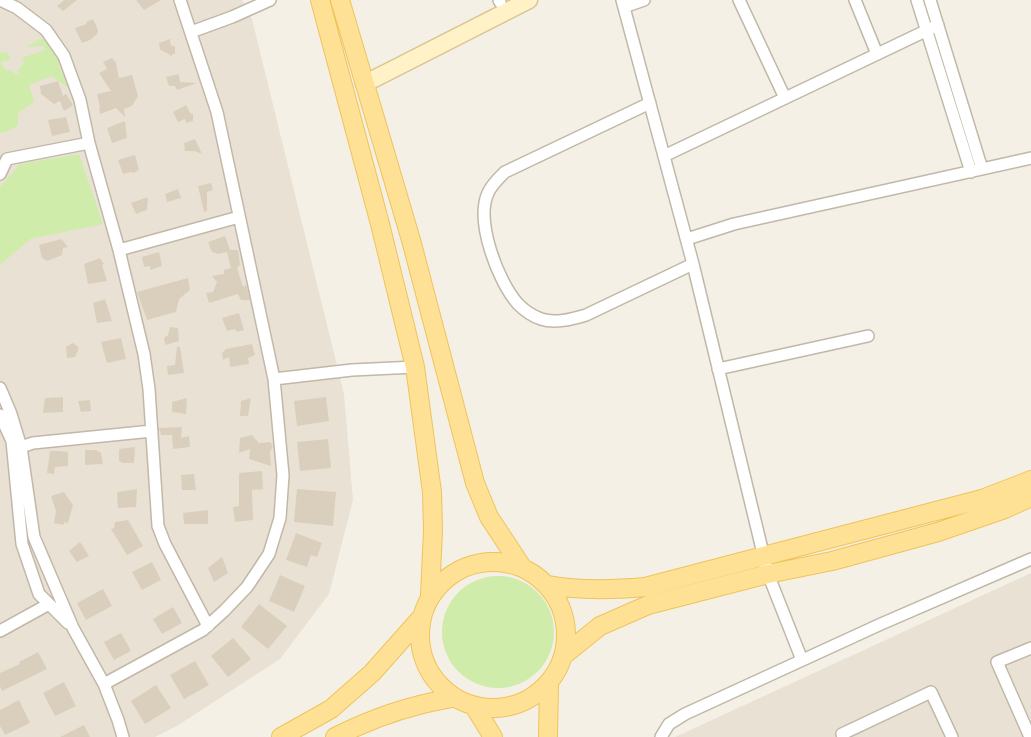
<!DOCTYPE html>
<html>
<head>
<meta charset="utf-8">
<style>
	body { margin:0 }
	canvas { display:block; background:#f4f0e6 }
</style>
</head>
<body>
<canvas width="1031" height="737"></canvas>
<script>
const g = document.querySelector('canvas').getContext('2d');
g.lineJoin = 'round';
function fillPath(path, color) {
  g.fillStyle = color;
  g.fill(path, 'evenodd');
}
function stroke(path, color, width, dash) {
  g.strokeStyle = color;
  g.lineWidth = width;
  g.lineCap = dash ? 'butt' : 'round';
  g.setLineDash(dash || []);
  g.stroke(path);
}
const residential = new Path2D(`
	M0,0H242L252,19L344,394L353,500L329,594L280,659L177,726L155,737H0Z
	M1031,573V737H675Z`);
const green = new Path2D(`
	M42,38L55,50L61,72L75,93L52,76L29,85L34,102L18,113V125L7,132L0,133V53L8,52L10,60L1,62L6,71L11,70L15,74L21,75L17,71L24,63L22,58L45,50L44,46L26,47Z
	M79,154L103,224L30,239L0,265V187L20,164Z
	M442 632a56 56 0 1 1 112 0a56 56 0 1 1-112 0Z`);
const building = new Path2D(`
	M64,0H77L63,11L57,6Z
	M136,0H161L144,10Z
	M93,19L98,30L97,34L90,40L82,43L75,28L87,24L86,22Z
	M170,39L171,46H175V54H172V56L159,49H160L159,43Z
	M112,58L116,63L119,78L132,75L138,96L132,106L124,109L125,117L116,108L100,114L99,109L100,107L97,94L111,91L99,73L107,69L103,62Z
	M179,74L180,82L197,83L177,90L175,86H169L166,77Z
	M58,81L63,96L66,94L73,105L64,111L60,101L54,104L41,94L40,86Z
	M186,105L190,113L193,114V121L186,123L185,119L178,122L173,112Z
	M66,117L70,132L52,136L48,120Z
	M125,121L127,138L112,143L107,128Z
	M195,139L202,154L194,151H185L184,143Z
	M135,155L139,170L134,173L131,172L123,174L118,160Z
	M211,183L213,190L207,192V211L204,212L198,186Z
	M178,189L181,198L167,202L165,194Z
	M148,197L147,210L136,214L131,203Z
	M225,236L230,250H238L240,265L237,268L243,287L246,285L250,300H241L238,294L209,303L206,293L213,292L217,282L212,276L224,274V270L231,268L227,252L218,254L212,252L208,242Z
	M61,239L68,247L63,248L62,255L47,261L42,258L39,245Z
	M159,252L162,266L150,270V266L144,267L142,257Z
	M100,258L104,264L102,265L107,281L88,284L84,264Z
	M188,278L190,290L179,299L176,312L147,320L137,292Z
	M105,299L112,321L97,323L93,303Z
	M239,313L244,330L237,332L235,329L227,331L222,318Z
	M170,327L178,328L179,341L165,345L164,338L168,335Z
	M121,338L126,359L107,363L101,342Z
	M73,343L78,347V351L75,357L67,358L66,347Z
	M252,344L255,355L248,358L249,364L230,367L229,357L223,360L222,353L226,349Z
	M177,347H180L184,373L168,375L167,366L175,365Z
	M63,397V412L43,413L45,398Z
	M326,397L329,421L297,426L294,401Z
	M187,398L186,414L172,412V402Z
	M251,398L248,416H240L241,401Z
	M90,400L91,411L81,412L78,401Z
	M182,427L181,438L189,436L190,447L173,449L172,435H161L159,428Z
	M252,435L259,443L270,442L273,446L270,452L271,466L249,459L250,449L239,453L240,438Z
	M328,439L331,468L300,471L297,442Z
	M135,447L134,463H123L119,461V449Z
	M85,450H96L101,453L103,464L85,465Z
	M50,451H60L68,452V466L55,467L54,474L47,473Z
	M262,471L263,489L252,490L253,520L235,522L233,507L239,506V473Z
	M194,474L196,490H182L181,475Z
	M137,489L136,507L118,508L117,492Z
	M297,489L336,492L333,526L294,522Z
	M64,492L73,505L68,523L65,522L63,525L54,523L56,511L51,496Z
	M208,510V524H184L183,513Z
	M128,520L143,546L127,555L111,529L114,528L115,522Z
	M296,533L322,543L317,557L311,555L307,567L286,560Z
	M80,542L89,556L77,562L69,551Z
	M222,557L228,573L214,582L208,568Z
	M152,562L161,580L142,590L132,572Z
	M280,575L305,586L294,612L269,601Z
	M103,589L112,606L86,620L77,603Z
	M259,604L287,626L268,649L241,627Z
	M173,607L182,623L162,634L153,619Z
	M121,633L131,651L114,660L104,642Z
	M233,638L251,659L228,677L211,656Z
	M38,652L47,669L2,691L0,686V673L20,664L19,662Z
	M195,661L209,685L184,699L170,675Z
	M64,682L76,706L55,716L43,693Z
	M156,685L171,708L145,724L131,701Z
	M19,700L30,723L5,735L0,726V710Z
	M84,725L90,737H60Z`);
const street = new Path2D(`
	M0,0L17,8L46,30L64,56L80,100L89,143L119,250L144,354L149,389L158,526L165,544L208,626
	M499,0L500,2
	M622,0L693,264L768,574L802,660
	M739,0L785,98
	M855,0L877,54
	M917,0L971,172
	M930,0L982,169
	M624,7L644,0
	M191,32L232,17L270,0
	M650,103L505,172C499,178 492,184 488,193C475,221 498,282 518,304C524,310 532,316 541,319C555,324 572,319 586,315L693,264
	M664,156L938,25
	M0,174L7,159L89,143
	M687,239L734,224L1031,158
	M119,250L239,217
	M718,369L868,336
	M274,379L352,370L415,367
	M0,388L11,414L21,447L34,537L73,628L104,684L118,720L123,737
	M0,415L12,441L22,544L39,594L68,623
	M21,447L33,443L152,431
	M0,631L49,604
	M104,684L203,630L224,611L247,587L269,554L280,518L283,475L274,379L217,112L180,0
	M661,737L669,724L685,714L881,624L1031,559
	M843,737L842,734L931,692L952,737
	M1030,737L997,662L1031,648`);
const secondary = new Path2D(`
	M364,84L529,0`);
const primary = new Path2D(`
	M320,0L380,224L415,367L432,492L433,530L430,596
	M340,0L411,240L475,483L489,517L522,567
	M420 635a73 73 0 1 1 146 0a73 73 0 1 1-146 0Z
	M548,585C580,591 611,590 645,587L982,499L1031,480
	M564,655L600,626L648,605L768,574L832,561L938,532L1005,509L1031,497
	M474,706L493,737
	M281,737L331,709L372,673L420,619
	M335,737C372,718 411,705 452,698
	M548,737L549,683`);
fillPath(residential, '#e9e2d4');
fillPath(green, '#cfecab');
fillPath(building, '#dacfbd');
stroke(street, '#c1b8a8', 14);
stroke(secondary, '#d8c692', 19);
stroke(primary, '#eec35b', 20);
stroke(street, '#fff', 11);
stroke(secondary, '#fff2c6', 16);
stroke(primary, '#ffe195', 18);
</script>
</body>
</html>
